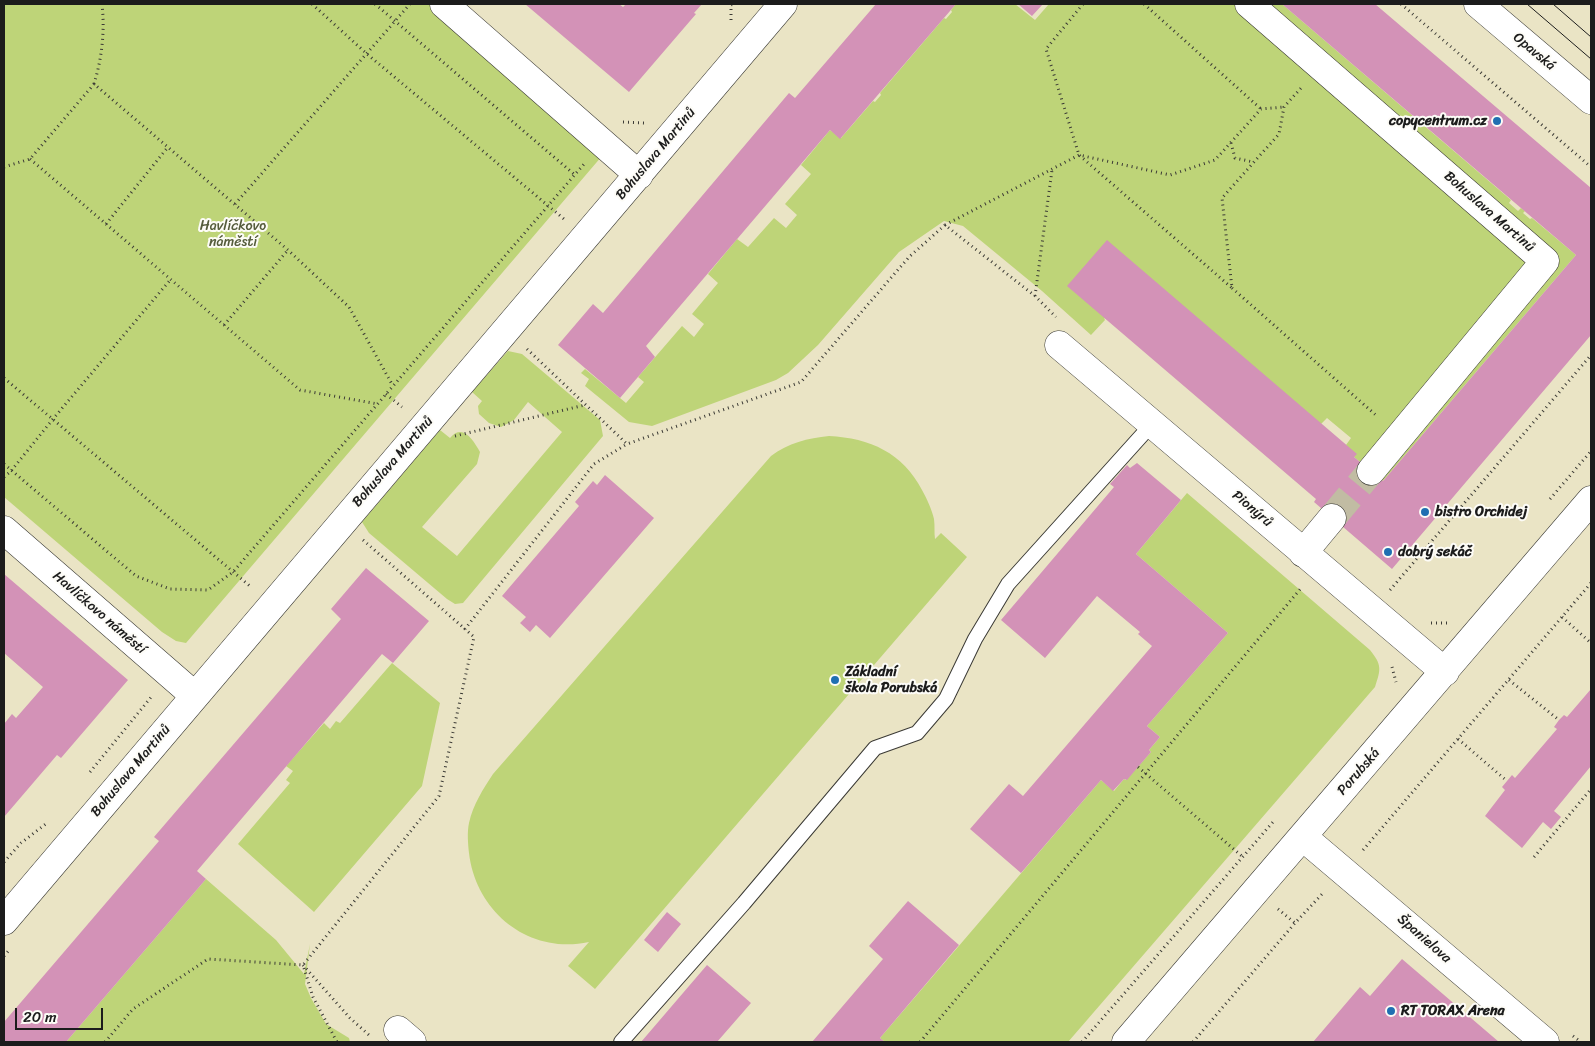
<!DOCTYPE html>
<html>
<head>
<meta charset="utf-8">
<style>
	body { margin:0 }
	#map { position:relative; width:1595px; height:1046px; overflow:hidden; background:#eae4c5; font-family:Sriracha,sans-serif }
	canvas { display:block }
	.frame { position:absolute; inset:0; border:5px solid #1c1c1c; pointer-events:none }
	.scale { position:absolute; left:15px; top:1008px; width:88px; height:22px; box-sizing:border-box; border:2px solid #1c1c1c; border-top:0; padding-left:6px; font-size:15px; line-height:18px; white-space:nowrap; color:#1c1c1c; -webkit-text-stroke:4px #fdfcf7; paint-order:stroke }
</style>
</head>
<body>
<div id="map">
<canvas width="1595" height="1046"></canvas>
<div class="frame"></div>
<div class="scale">20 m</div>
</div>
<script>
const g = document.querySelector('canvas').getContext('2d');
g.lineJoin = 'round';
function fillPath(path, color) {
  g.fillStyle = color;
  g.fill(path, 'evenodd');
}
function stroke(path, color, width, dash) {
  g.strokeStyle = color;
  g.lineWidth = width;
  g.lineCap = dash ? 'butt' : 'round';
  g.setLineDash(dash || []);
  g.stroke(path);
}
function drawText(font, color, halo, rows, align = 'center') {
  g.font = font + ' Sriracha,sans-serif';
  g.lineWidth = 4;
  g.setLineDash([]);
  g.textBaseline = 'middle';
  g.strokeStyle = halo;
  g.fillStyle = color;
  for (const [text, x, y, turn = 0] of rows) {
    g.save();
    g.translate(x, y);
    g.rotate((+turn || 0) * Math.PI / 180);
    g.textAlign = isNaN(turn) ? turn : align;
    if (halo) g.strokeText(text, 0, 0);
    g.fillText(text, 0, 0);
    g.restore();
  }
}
const green = new Path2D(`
	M4,4H430L597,146L602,156L186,643L176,641L162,632L4,497Z
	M956,4H1015L1035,20L1049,4H1282L1511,200L1509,203L1518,211L1521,208L1525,211L1523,213L1530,219L1532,218L1576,255L1383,481L1354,457L1346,445L1351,438L1327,418L1321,424L1104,318L1105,320L1091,335L1042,291L963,226L944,221L899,252L818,345L788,373L776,380L652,426L629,422L585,386L589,379L581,373L585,369L626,403L644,382L638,377L682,326L694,337L704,324L692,314L718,283L708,274L737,239L748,247L774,218L786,228L797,215L785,204L811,174L801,165L830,130L841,138L873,101L875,102L881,95L880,93L944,18L946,19L952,12L951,10Z
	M508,351L522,354L600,420L603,436L463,603L455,604L447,599L369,533L362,522L440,430L450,438C463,423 473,440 480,452L477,464L422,527L457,556L562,432L528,402L514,420L501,427L489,423L479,414L478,406L482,401L472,392Z
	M829,436C870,438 903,453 922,490C927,499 932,510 934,519C935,526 934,533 935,539L941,533L967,557L595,989L568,966L589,942C530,955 476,913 469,853C468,844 467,832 469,823C473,805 483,789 493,774L771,456C788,443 808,438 829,436Z
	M1187,493L1370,650C1382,665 1381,669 1375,687L1068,1042H885L880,1038L1101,780L1114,791L1124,779L1126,780L1151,752L1149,750L1160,737L1147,726L1228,633L1136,554Z
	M392,663L440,703L422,786L314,912L238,844L290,783L286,780L293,771L286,766L324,723L330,729L336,721L340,723Z
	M206,879L276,940L304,974L310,944L305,984L311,998L326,1024L349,1038L350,1042H66Z`);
const building = new Path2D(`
	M525,4H619L623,7L626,4H702L694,13L696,14L629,92Z
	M876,4H956L840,139L830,130L646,346L655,357L620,398L558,345L593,304L603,313L789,93L795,98Z
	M1018,4H1043L1032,16Z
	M1282,4H1375L1591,188V335L1392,569L1314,502L1316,499L1067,286L1107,240L1357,454L1354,457L1383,481L1576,255Z
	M1137,463L1181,500L1136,554L1228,633L1147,726L1160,737L1149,750L1151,752L1138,767L1127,780L1124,779L1113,791L1101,780L1021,873L970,829L1009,784L1023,796L1152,646L1138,634L1140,632L1097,596L1045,658L1001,620L1114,487L1110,484L1127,465L1130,468Z
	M605,475L654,518L550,638L536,625L530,632L520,623L526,617L502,596L579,506L575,502L593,481L597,485Z
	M366,568L429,621L393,663L382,654L197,871L206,879L66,1042H4V1022L159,841L154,837L341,619L331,609Z
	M4,574L128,680L61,758L57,755L4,817V724L12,714L16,718L43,687L4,653Z
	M1591,689V766L1554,811L1561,817L1551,829L1543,822L1522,848L1485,816L1505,790L1502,787L1512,775L1515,778L1557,729L1554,727L1559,720L1564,715L1567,717Z
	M908,901L959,945L880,1038L885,1042H812L883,959L869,946Z
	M667,912L681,924L658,952L644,940Z
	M1402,959L1499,1042H1313L1360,987L1370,996Z
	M707,965L751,1003L717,1042H641Z`);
const minorTunnel = new Path2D(`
	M1332,518L1371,471`);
const path = new Path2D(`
	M312,4L367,54L564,219
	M375,4L575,175
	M1083,4L1046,49L1079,155L1232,288L1222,198L1279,134L1284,107L1301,88
	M1144,4L1261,109
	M1401,4L1591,167
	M731,20V5L733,4
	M94,84C102,58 105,31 102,4
	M623,122L644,123
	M1231,143L1235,158L1253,162
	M30,159L300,390L378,404
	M4,167L30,159L94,84L288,250L349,307L393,386
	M235,204L410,4
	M106,224L168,147
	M945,225L1079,155L1170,175L1215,160L1261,109L1284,107
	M1232,288L1378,417
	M1035,296L1052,170
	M224,325L288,250
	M527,349L627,444L801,382L909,257L945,225L1035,296L1056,317
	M4,378L251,587
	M386,394L402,407
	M455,436L585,405
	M4,464L136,576L170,589L208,590L233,572L584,164
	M4,477L11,471L53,419L171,279
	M1550,499L1591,451
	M363,540L465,629
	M1390,590L1591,355
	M1562,617L1591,643
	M1431,623H1447
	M1392,667L1396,682
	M1509,680L1559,720
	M1458,739L1507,781
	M1138,767L1243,857
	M90,772L152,696
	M1363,850L1591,583
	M1534,857L1591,789
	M4,862L21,843L47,823
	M1278,909L1295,923
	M4,956L10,949
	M303,965L350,1018L369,1035
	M304,968L313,997L337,1042
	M1573,1036L1581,1042
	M105,1042L133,1009L208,959L303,965L439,796L474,637L465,629L594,464L627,444
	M920,1042L1302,587
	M1082,1042L1273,822
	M1193,1042L1295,923L1324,892`);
const service = new Path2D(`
	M621,1042L744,903L875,748L917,733L946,699L975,639L1008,584L1152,424`);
const minor = new Path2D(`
	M444,4L639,175
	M1249,4L1545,261L1371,471
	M1059,345L1445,672
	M4,530L195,696
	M1303,553L1332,518
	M1303,837L1545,1042
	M4,921L783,4
	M398,1030L412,1042
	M1126,1042L1591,500`);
const secondary = new Path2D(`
	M1478,4L1591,100`);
const tram = new Path2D(`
	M1527,4L1591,59
	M1553,4L1591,37`);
const markers = [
	[1497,121,5,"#1f6fb2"],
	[1425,512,5,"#1f6fb2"],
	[1388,552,5,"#1f6fb2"],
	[835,680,5,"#1f6fb2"],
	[1391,1011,5,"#1f6fb2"]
];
const streetNames = [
	["Opavská",1534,52,40],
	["Bohuslava Martinů",656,154,-50],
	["Bohuslava Martinů",1489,212,41],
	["Bohuslava Martinů",393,462,-49],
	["Pionýrů",1252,509,40],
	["Havlíčkovo náměstí",99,613,41],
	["Bohuslava Martinů",131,771,-50],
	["Porubská",1359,772,-49],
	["Španielova",1424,939,41]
];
const poiNames = [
	["copycentrum.cz",1487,121,"right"],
	["bistro Orchidej",1435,512],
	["dobrý sekáč",1398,552],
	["Základní",845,672],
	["škola Porubská",845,688],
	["RT TORAX Arena",1401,1011]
];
const parkNames = [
	["Havlíčkovo",233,226],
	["náměstí",233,242]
];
fillPath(green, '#bed478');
fillPath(building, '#d392b7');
stroke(minorTunnel, '#c1bca3', 28, [28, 14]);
stroke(service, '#3b3a35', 16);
stroke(minor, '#3b3a35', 29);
stroke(secondary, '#3b3a35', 29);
stroke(path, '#3b3a35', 3, [1, 4]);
stroke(service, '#fff', 14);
stroke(minor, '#fff', 28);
stroke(secondary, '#fff', 28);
stroke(tram, '#1c1c1c', 1);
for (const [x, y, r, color] of markers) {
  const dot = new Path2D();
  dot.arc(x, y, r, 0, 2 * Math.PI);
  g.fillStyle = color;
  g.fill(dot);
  stroke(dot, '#fdfcf7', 2);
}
drawText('14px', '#1c1c1c', '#fdfcf7', streetNames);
drawText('bold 14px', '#1c1c1c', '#fdfcf7', poiNames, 'left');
drawText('14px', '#555c3c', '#fdfcf7', parkNames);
</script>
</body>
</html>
